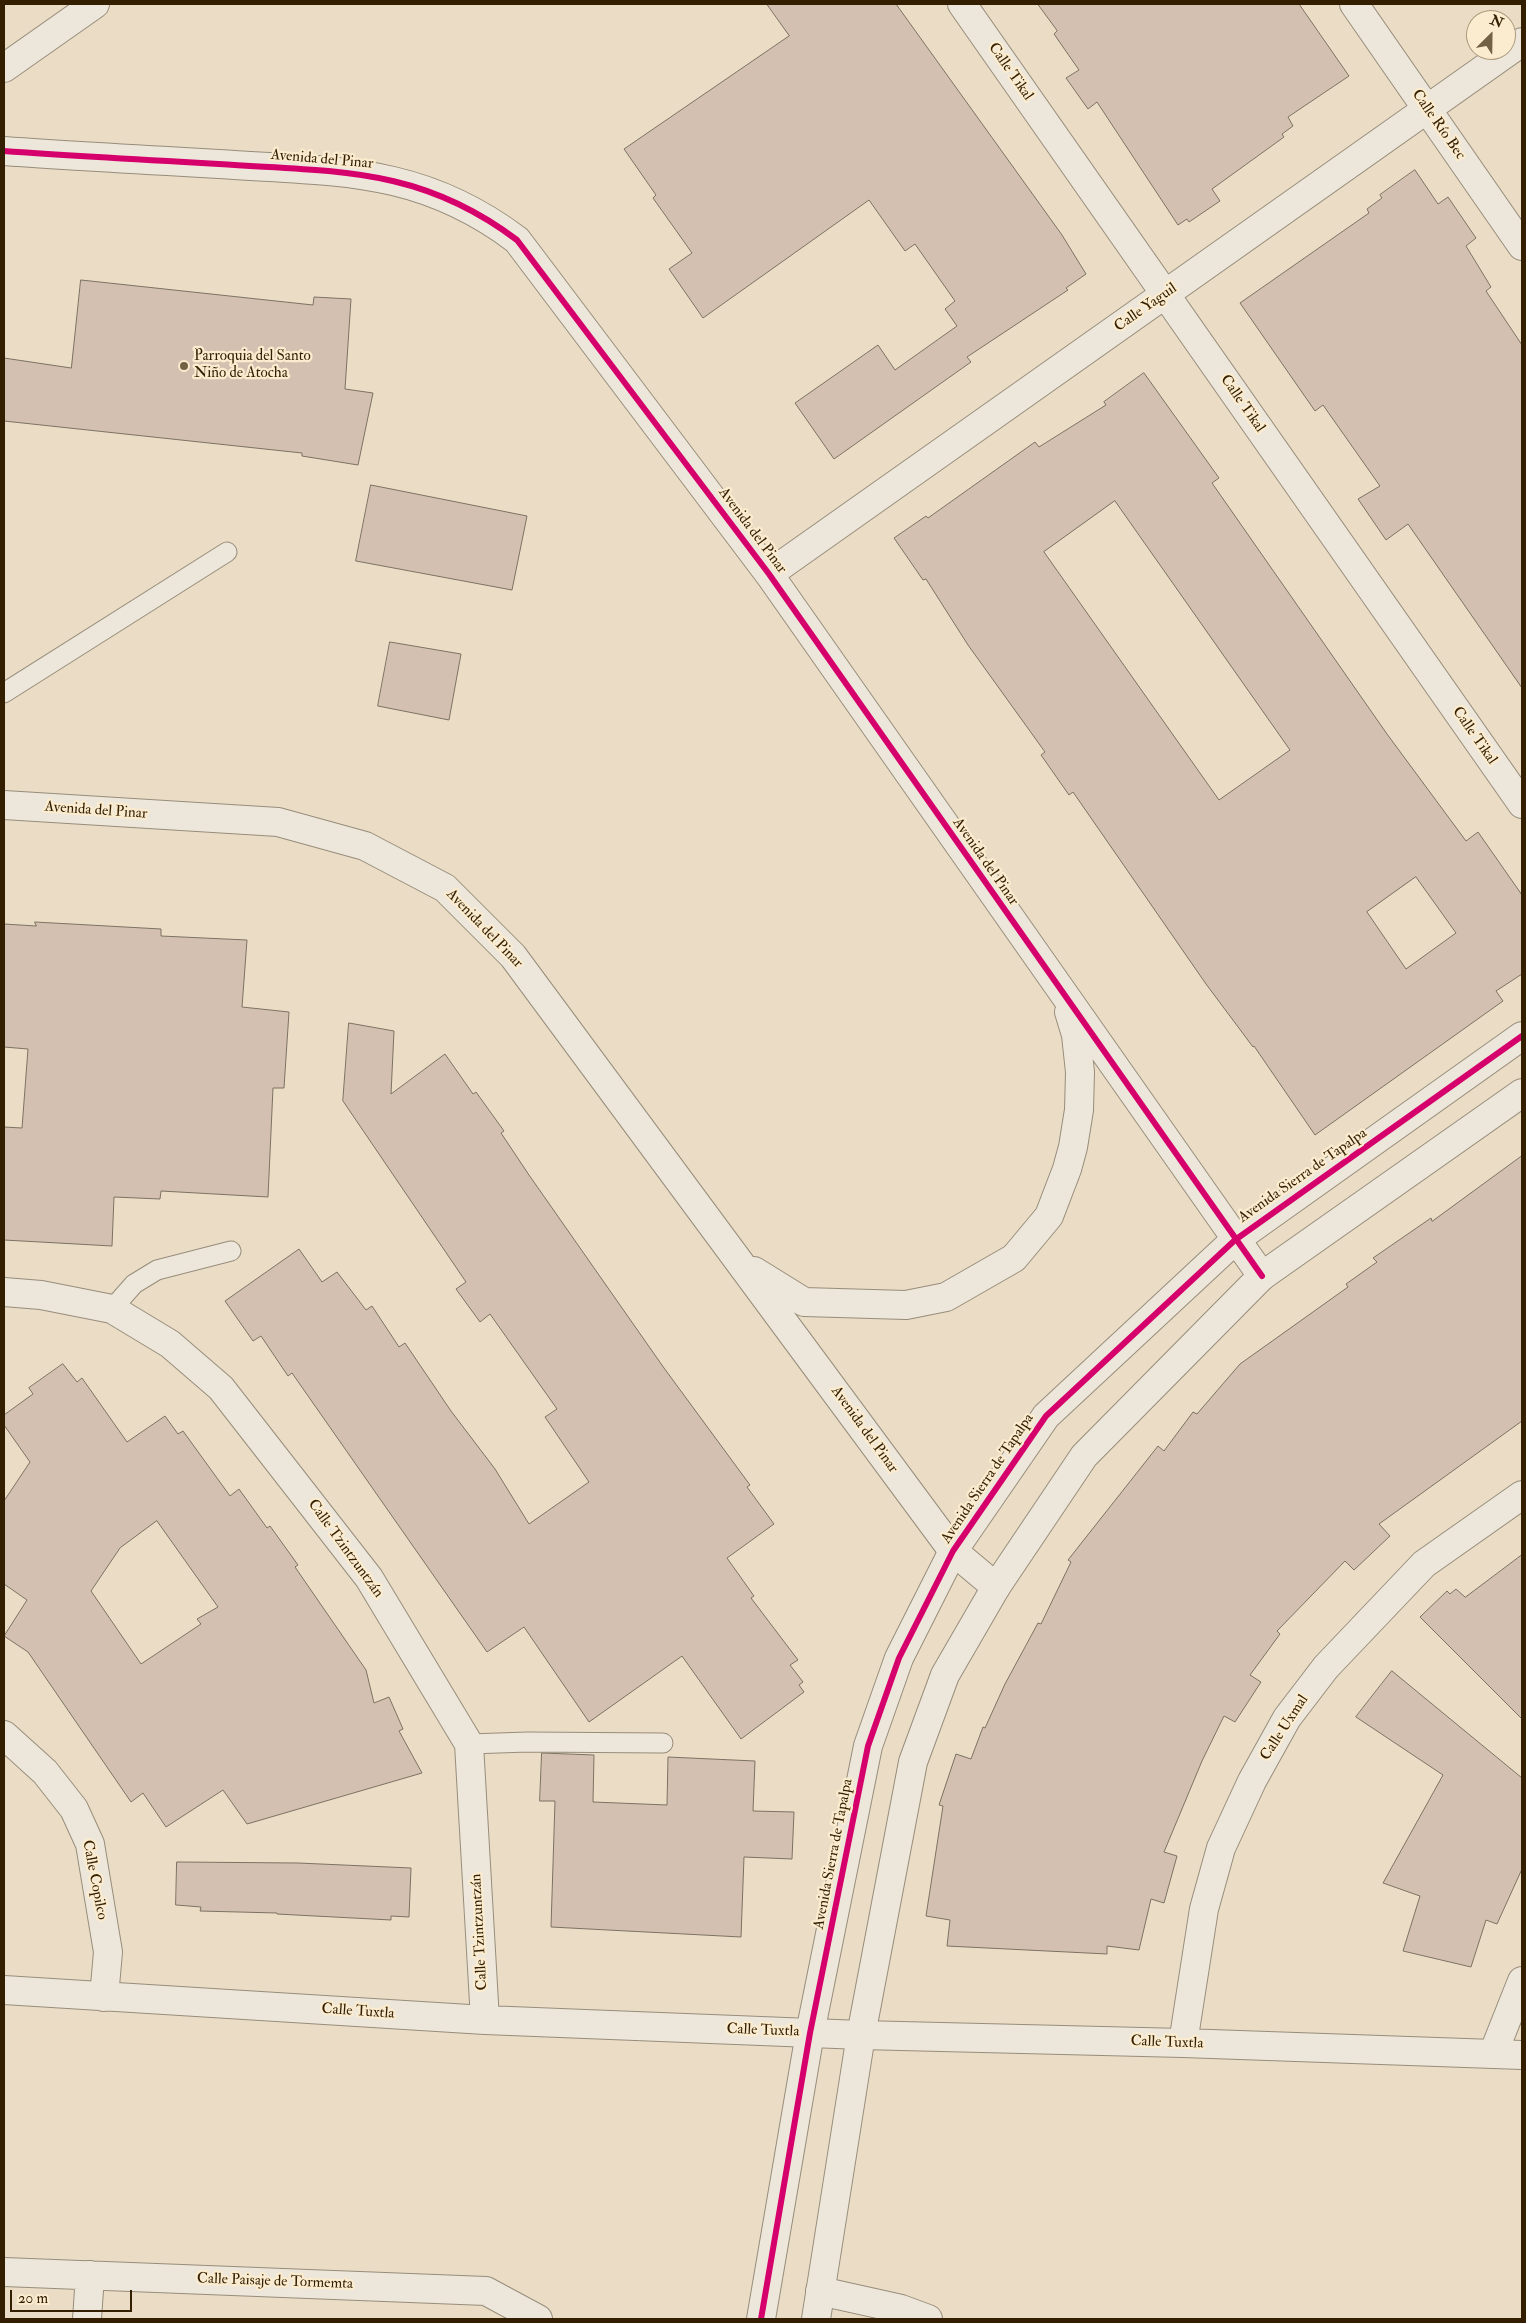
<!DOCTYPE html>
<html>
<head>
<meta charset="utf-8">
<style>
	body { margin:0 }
	#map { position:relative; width:1526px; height:2323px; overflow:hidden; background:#ebddc5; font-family:"IM FELL Double Pica",serif }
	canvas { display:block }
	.frame { position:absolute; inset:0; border:5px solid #331e00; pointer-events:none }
	.north { position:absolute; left:1466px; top:10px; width:50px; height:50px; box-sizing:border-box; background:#fceccf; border:1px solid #ac9a7c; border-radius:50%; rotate:23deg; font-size:14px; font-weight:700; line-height:20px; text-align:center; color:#331e00 }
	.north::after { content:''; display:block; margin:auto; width:18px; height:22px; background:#736145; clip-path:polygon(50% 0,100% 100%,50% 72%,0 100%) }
	.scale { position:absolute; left:10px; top:2290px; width:122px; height:22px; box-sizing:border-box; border:2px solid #331e00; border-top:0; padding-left:6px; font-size:15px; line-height:18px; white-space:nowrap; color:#331e00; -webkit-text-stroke:4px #fceccf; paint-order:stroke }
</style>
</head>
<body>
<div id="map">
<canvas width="1526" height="2323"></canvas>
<div class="frame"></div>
<div class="north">N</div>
<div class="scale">20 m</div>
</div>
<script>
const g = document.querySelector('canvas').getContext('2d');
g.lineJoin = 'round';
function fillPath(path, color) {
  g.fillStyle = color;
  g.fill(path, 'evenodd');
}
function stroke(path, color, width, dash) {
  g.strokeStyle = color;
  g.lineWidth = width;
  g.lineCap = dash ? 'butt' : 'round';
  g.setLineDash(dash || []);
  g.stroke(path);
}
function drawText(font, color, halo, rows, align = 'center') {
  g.font = font + ' "IM FELL Double Pica",serif';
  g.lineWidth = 4.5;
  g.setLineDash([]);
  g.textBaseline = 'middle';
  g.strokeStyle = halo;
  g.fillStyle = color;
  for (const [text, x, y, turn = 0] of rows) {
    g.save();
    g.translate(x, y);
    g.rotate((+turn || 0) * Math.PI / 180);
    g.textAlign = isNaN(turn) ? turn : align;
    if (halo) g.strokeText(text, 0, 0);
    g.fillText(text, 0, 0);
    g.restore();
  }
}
const building = new Path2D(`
	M767,4H896L1062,235L1086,274L1066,288L1068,290L967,357L971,362L834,459L795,403L878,345L895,370L957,326L945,309L955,301L915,244L905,251L869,200L703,318L669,269L692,253L653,198L656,195L624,149L789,36Z
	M1038,4H1299L1349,76L1288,117L1293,126L1282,134L1284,137L1212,189L1220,201L1189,222L1187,219L1178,225L1097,102L1088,109L1066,78L1079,70L1054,34L1057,31Z
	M1415,170L1438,204L1448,197L1476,238L1466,246L1491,287L1486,291L1522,345V688L1408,524L1386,540L1358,499L1380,486L1323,405L1315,411L1240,303L1369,213L1367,209L1382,198L1380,195Z
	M81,280L313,305L314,297L351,299L345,389L373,393L358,465L302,456V453L4,421V358L71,368Z
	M1144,373L1219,478L1212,483L1387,734L1466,841L1478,832L1522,895V974L1496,991L1503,1001L1315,1135L1254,1046L1253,1047L1206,984L1073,792L1069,795L1041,755L1045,752L968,645L926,579L923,580L894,538L926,516L928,518L1035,442L1039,447L1106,405L1104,402ZM1115,501L1290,750L1219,800L1044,552ZM1416,877L1456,933L1406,969L1367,912Z
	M371,485L527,516L512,590L356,561Z
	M390,642L461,654L449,720L378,706Z
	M35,922L161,929V936L247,940L242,1007L289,1012L284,1088H273L268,1197L161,1191L160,1199L114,1197L112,1246L4,1240V1127L22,1128L28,1049L4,1047V924L36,926Z
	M349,1023L394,1031L391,1094L445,1054L473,1094L476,1092L504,1131L501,1133L529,1175L664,1368L750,1485L747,1487L774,1524L727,1558L754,1596L751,1598L798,1660L790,1665L803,1682L799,1685L804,1692L741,1739L682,1656L589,1722L524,1627L487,1652L292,1373L288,1376L261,1336L253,1341L225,1301L299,1249L322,1282L337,1272L366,1310L372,1306L399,1347L405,1343L451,1411L495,1469L529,1524L589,1482L545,1417L557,1409L490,1314L480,1322L456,1289L466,1282L343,1101Z
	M1522,1156V1421L1379,1524L1390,1536L1354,1570L1345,1561L1277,1631L1280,1634L1250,1675L1261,1682L1235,1722L1224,1716L1202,1761L1164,1852L1177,1856L1164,1903L1151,1899L1139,1950L1107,1946V1954L947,1946L950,1920L926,1916L943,1806L939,1805L956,1754L971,1759L983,1727L985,1728L1005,1684L1038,1623L1041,1624L1071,1562L1068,1560L1158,1446L1164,1451L1193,1412L1197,1414L1240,1364L1348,1287L1346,1284L1377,1262L1373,1258L1431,1218L1432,1221Z
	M63,1364L77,1382L82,1378L127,1442L165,1416L178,1434L183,1431L230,1496L239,1489L267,1528L270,1526L298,1565L295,1567L366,1670L374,1703L389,1697L403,1729L399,1731L422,1773L247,1824L223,1790L166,1827L143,1793L131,1802L28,1652L4,1636L27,1600L4,1584V1501L30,1462L4,1425V1415L33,1394L29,1388ZM157,1521L218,1607L197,1619L201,1624L141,1664L91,1591L120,1548Z
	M1522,1555V1719L1420,1617L1447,1591L1450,1594L1456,1589L1465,1597Z
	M1392,1671L1522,1778V1869L1497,1924L1486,1920L1471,1967L1403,1951L1420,1896L1383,1883L1443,1775L1356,1717Z
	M542,1753L594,1755L593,1802L667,1805L668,1757L755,1761L753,1811L794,1812L792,1859L744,1857L741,1937L551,1927L555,1801H540Z
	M177,1862L298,1863L411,1868L409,1917L391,1916V1920L277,1914V1913L200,1911L201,1907L176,1905Z`);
const service = new Path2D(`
	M4,693L227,552
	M112,1309L134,1284L157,1270L231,1251
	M469,1744L528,1742L663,1743`);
const minor = new Path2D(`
	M962,4L1522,804
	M1354,4L1522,246
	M4,68L95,4
	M4,151C75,156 147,160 219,164C335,172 419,166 517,240L769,574L1262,1276
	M769,574L1522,42
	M4,805L278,822L365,846L445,888L513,956L953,1551L996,1587
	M754,1271L804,1302L906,1305L946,1297L1014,1258L1049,1216L1067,1169L1073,1147L1079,1110L1080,1072L1076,1035L1069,1012
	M4,1292L41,1295L112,1309L170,1344L221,1388L369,1578L469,1744L485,2020
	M4,1735L45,1772L74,1809L90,1844L108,1952L104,1997
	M4,1990L485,2020L861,2035L1183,2043L1522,2055
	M1183,2043L1204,1909L1221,1848L1252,1781L1287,1718L1326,1667L1424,1564L1522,1495
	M1493,2054L1522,1981
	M4,2272L486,2291L538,2319
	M820,2291L901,2309L928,2319
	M87,2319L90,2275`);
const tertiary = new Path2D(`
	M761,2319L810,2033L868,1746L899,1658L953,1551L1046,1416L1235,1240L1522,1036
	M816,2319L861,2035L913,1762L945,1675L996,1587L1084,1456L1262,1276L1522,1093`);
const cycleway = new Path2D(`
	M4,151C75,156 147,160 219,164C335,172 419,166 517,240L769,574L1262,1276
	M761,2319L810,2033L868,1746L899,1658L953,1551L1046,1416L1235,1240L1522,1036`);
const markers = [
	[184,366,5,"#736145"]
];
const streetNames = [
	["Calle Tikal",1010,72,55],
	["Calle Río Bec",1438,125,55],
	["Avenida del Pinar",322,160,5],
	["Calle Yaguil",1146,308,-35],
	["Calle Tikal",1242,404,55],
	["Avenida del Pinar",752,531,53],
	["Calle Tikal",1474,736,55],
	["Avenida del Pinar",96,811,4],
	["Avenida del Pinar",985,862,55],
	["Avenida del Pinar",484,929,46],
	["Avenida Sierra de Tapalpa",1303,1176,-35],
	["Avenida del Pinar",864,1430,54],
	["Avenida Sierra de Tapalpa",988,1479,-56],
	["Calle Tzintzuntzán",345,1549,54],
	["Calle Uxmal",1285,1728,-57],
	["Avenida Sierra de Tapalpa",834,1854,-79],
	["Calle Copilco",94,1880,79],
	["Calle Tzintzuntzán",480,1932,-93],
	["Calle Tuxtla",358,2012,4],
	["Calle Tuxtla",763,2031,2],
	["Calle Tuxtla",1167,2043,2],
	["Calle Paisaje de Tormemta",275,2282,2]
];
const poiNames = [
	["Parroquia del Santo",194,357],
	["Niño de Atocha",194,374]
];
fillPath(building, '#d3c0b1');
stroke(building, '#7c7262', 1);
stroke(service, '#978d7b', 21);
stroke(minor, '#978d7b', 30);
stroke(tertiary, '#978d7b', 30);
stroke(service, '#ede6da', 19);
stroke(minor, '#ede6da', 28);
stroke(tertiary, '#ede6da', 28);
stroke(cycleway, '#d6006c', 6);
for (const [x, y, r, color] of markers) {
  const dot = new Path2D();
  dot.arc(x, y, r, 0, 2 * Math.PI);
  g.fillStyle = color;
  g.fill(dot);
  stroke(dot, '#fceccf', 2);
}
drawText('15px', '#331e00', '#fceccf', streetNames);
drawText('15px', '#331e00', '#fceccf', poiNames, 'left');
</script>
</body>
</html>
